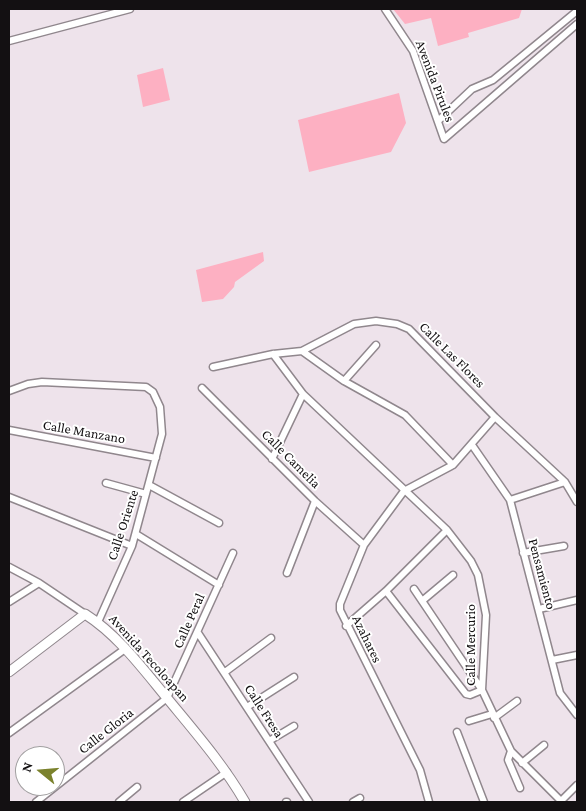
<!DOCTYPE html>
<html>
<head>
<meta charset="utf-8">
<style>
	body { margin:0 }
	#map { position:relative; width:586px; height:811px; overflow:hidden; background:#eee3eb; font-family:"Crimson Pro",serif }
	canvas { display:block }
	.frame { position:absolute; inset:0; border:10px solid #131012; pointer-events:none }
	.north { position:absolute; left:15px; top:746px; width:50px; height:50px; box-sizing:border-box; background:#fff; border:1px solid #a19fa0; border-radius:50%; rotate:287deg; font-size:14px; font-weight:700; line-height:20px; text-align:center; color:#131012 }
	.north::after { content:''; display:block; margin:auto; width:18px; height:22px; background:#7b822d; clip-path:polygon(50% 0,100% 100%,50% 72%,0 100%) }
</style>
</head>
<body>
<div id="map">
<canvas width="586" height="811"></canvas>
<div class="frame"></div>
<div class="north">N</div>
</div>
<script>
const g = document.querySelector('canvas').getContext('2d');
g.lineJoin = 'round';
function fillPath(path, color) {
  g.fillStyle = color;
  g.fill(path, 'evenodd');
}
function stroke(path, color, width, dash) {
  g.strokeStyle = color;
  g.lineWidth = width;
  g.lineCap = dash ? 'butt' : 'round';
  g.setLineDash(dash || []);
  g.stroke(path);
}
function drawText(font, color, halo, rows, align = 'center') {
  g.font = font + ' "Crimson Pro",serif';
  g.lineWidth = 4;
  g.setLineDash([]);
  g.textBaseline = 'middle';
  g.strokeStyle = halo;
  g.fillStyle = color;
  for (const [text, x, y, turn = 0] of rows) {
    g.save();
    g.translate(x, y);
    g.rotate((+turn || 0) * Math.PI / 180);
    g.textAlign = isNaN(turn) ? turn : align;
    if (halo) g.strokeText(text, 0, 0);
    g.fillText(text, 0, 0);
    g.restore();
  }
}
const building = new Path2D(`
	M393,9H522L519,18L468,33L469,37L438,46L431,18L405,24Z
	M163,68L170,100L143,107L137,75Z
	M399,93L406,123L391,152L309,172L298,120Z
	M263,252L264,261L235,282L234,287L223,299L202,302L196,270Z`);
const street = new Path2D(`
	M385,9L413,51L444,139L577,24
	M9,41L130,9
	M438,121L472,89L493,80L577,11
	M302,351L344,381L405,415L453,465
	M273,354L303,394L447,530L471,561L478,575L486,615L482,690L511,751L562,802
	M213,367L273,354L302,351L354,324L376,321L397,324L409,329L495,417
	M344,381L376,345
	M202,388L315,501L364,545
	M9,391L28,384L42,382L146,387L153,392L160,407L162,434L132,546L98,622
	M9,430L156,458
	M472,445L510,500L560,693L577,715
	M272,459L303,394
	M106,483L146,494
	M149,485L219,523
	M9,497L132,546
	M510,500L565,482
	M136,534L219,585
	M523,553L564,546
	M9,567L39,583L85,614
	M287,573L315,501
	M386,591L466,694L470,695L482,690L414,589
	M422,601L453,575
	M9,602L39,583
	M539,609L577,600
	M346,626L386,591L447,530
	M198,633L309,802
	M552,660L577,655
	M225,672L271,638
	M247,707L294,677
	M494,718L517,701
	M469,721L492,714
	M457,732L484,802
	M9,733L125,649
	M269,741L294,726
	M511,751L508,760L520,788
	M522,763L544,745
	M36,802L167,698L233,553
	M119,802L137,787
	M183,802L227,772
	M286,802H287
	M353,802L360,798
	M429,802L420,770L340,610V604L364,545L404,491L453,465L495,417L565,482L577,502
	M560,802L577,785`);
const secondary = new Path2D(`
	M9,672L85,614C118,635 143,669 167,698C195,732 223,764 245,802`);
const streetNames = [
	["Avenida Pirules",435,81,69],
	["Calle Las Flores",452,355,45],
	["Calle Manzano",84,432,10],
	["Calle Camelia",291,459,45],
	["Calle Oriente",123,525,-72],
	["Pensamiento",542,574,75],
	["Calle Peral",189,621,-66],
	["Azahares",367,639,64],
	["Calle Mercurio",471,645,-90],
	["Avenida Tecoloapan",149,658,48],
	["Calle Fresa",264,711,57],
	["Calle Gloria",106,731,-38]
];
fillPath(building, '#fdb0c2');
stroke(street, '#90878d', 9);
stroke(secondary, '#90878d', 11);
stroke(street, '#fff', 6);
stroke(secondary, '#fff', 9);
drawText('14px', '#131012', '#fff', streetNames);
</script>
</body>
</html>
